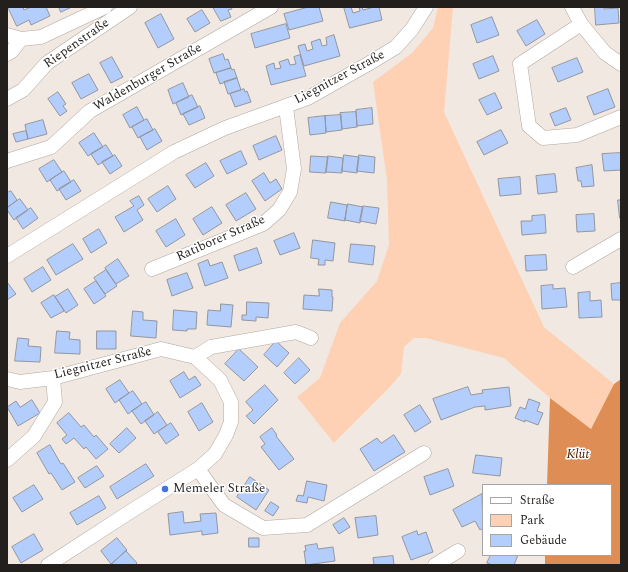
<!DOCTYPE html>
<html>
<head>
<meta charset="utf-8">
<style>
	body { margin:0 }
	#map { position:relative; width:628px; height:572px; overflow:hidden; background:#f1e8e1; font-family:Spectral,serif }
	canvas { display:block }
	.frame { position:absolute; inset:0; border:8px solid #221f1c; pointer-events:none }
	.legend { position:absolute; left:482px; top:484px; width:130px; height:72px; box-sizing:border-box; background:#fff; border:1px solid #a7a5a4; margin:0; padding:5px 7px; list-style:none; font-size:12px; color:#221f1c }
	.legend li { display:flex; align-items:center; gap:8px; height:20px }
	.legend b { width:20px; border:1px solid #a7a5a4 }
</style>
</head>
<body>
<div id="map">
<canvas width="628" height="572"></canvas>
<div class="frame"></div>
<ul class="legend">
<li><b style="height:5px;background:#fff"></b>Straße</li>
<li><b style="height:11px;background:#fed1b4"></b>Park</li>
<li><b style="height:11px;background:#b3cdfd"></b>Gebäude</li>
</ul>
</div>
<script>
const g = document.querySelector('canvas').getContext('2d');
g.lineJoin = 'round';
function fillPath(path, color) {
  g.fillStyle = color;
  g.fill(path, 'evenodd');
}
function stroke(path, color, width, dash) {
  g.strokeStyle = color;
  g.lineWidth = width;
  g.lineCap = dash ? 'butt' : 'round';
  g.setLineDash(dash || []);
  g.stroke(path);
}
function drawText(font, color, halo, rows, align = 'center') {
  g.font = font + ' Spectral,serif';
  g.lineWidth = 3;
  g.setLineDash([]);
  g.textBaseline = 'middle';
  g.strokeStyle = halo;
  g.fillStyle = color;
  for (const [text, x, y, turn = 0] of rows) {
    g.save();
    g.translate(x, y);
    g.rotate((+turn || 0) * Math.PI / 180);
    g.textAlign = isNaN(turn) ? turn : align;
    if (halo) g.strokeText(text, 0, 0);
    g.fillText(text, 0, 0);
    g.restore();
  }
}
const green = new Path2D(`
	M438,7H453L444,112L544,327L614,384L591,429L550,398L504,358L426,338H414L404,347L401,374L387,390L334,443L297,397L320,378L340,323L377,281L389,245L387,180L373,82L412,53L433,28Z`);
const forest = new Path2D(`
	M621,379V565H545V555H611V485H547L550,398L591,429L614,384Z`);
const building = new Path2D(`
	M8,7H23L24,10L31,7H46L50,16L31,25L29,20L17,26Z
	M59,7H72L61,12Z
	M213,7H231L232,9L228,10L231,17L221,21Z
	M309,7H319L323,21L289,30L284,14Z
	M344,7H351L353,13L360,11L359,7H362L363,10L371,8V7H379L382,20L350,28Z
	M595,7H604V9L618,8L619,23L596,25Z
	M202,10L210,23L195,32L187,19Z
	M161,14L174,39L158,48L145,23Z
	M492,17L499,35L477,43L471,25Z
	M537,20L545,34L526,46L517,31Z
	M286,24L290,38L255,48L251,34Z
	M334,35L340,56L304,66L298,46L305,44L307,51L313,49L311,42L320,39L322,46L327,45L326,38Z
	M223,54L225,60L228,59L231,68L214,73L209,59Z
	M300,55L306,76L271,85L266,66L274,63L275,69L281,68L279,62L288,59L290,65L296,64L294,57Z
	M493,56L499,71L479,79L473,64Z
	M112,57L123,77L111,83L100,63Z
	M577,58L583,72L558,82L552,68Z
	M231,68L232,70L234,69L237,78L220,84L216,73Z
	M89,74L98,90L81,99L72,83Z
	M237,78L241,90L228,94L224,82Z
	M183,83L189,97L173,104L168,90Z
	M244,89L245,92L247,91L251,102L235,107L230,94Z
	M608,89L615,107L594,115L587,97Z
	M58,92L66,104L63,106L67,111L60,116L48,99Z
	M495,93L502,108L487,115L479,100Z
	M192,95L198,107L181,115L176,103Z
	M200,106L205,118L189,125L183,114Z
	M137,107L144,120L130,128L123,115Z
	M372,108L373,124L357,126L356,110Z
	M566,108L571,120L555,126L550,114Z
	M356,112L357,127L342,129L340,113Z
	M341,115L342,130L326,132L325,116Z
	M325,116L326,133L310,135L308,118Z
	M147,119L153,130L138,138L132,127Z
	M43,120L47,134L28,139L25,125Z
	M155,129L162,141L147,150L140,137Z
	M501,130L508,143L484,155L477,142Z
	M26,131L28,139L16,142L13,134Z
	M94,133L103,147L88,156L79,143Z
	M276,136L282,150L259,160L253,146Z
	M106,145L113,156L98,165L91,154Z
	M241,151L247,164L227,174L220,161Z
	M621,153V170L604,171L602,154Z
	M115,155L122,166L110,174L102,162Z
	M344,155L359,157L357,173L342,171Z
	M359,155L375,157L374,173L357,171Z
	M311,156L328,157L326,173L310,172Z
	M328,156L343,158L342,173L326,172Z
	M54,160L62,172L47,182L39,169Z
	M206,163L214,176L195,188L186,175Z
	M592,165L594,186L582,187L581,181H578L576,168Z
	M64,171L71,182L57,191L50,180Z
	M264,173L270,183L276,179L282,189L265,201L252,181Z
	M555,174L557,192L538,194L536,176Z
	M520,177L521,194L500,196L498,179Z
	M74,180L81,191L66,200L59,189Z
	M168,186L176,199L157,212L148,199Z
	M11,191L17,200L7,208V193Z
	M246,193L256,209L236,221L226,205Z
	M139,196L144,205L137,210L143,220L124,232L115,217L134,206L130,201Z
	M20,199L28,210L14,220L7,210V208Z
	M618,200H621V218H620Z
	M331,202L347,205L345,221L328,218Z
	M348,204L363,207L360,223L345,220Z
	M363,206L379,208L376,224L360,221Z
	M212,207L222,223L203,235L193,219Z
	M31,208L38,218L23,229L16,218Z
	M594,214L595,231L577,232L576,215Z
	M545,215L546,233L522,235L521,221H532V216Z
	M176,219L185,235L166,247L156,231Z
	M99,229L107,243L91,253L83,239Z
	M294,233L300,248L280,255L274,241Z
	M313,240L335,243L333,261L325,260V265H318L319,259L311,258Z
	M73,244L83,259L56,275L47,260Z
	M351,244L375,246L373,265L349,262Z
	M257,248L262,263L239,271L234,256Z
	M546,255L547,270L526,271L525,256Z
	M118,259L129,276L116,284L105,268Z
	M208,260L210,266L222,262L228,278L205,286L198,264Z
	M43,267L51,280L32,292L24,279Z
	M106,270L117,286L105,294L94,278Z
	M187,273L193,288L172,296L167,280Z
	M96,281L106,296L94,304L84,289Z
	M7,282L16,294L7,300Z
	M621,283V300H612L611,284Z
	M553,285V289L565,288L567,307L542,309L541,286Z
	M68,289L78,305L66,313L55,297Z
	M319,289L332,290V297H333L332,311L303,309L304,295L319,296Z
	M590,292V301L601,300L602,317L579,318L578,293Z
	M54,295L64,311L51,318L41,303Z
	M247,302L269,303L268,318L256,317V321L242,320V315H246Z
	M221,304L233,305L231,327L207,325L208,310L220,311Z
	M174,310L197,312L196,329H187V331L173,330Z
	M133,311L143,312V320L157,321L156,338L131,336Z
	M57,331L70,332L69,339L80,340V354L55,353Z
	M97,331H116V349H97Z
	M18,338L29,339L28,346L41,347L40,362L15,361Z
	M276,341L289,353L277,367L264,355Z
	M239,349L258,367L244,381L225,364Z
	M299,358L310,370L295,384L284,373Z
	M184,372L189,380L195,376L201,385L180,398L170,381Z
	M120,380L129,393L115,403L106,389Z
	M265,385L278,400L254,424L246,416L253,410L246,402Z
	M468,387L471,395L483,393L482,390L509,387L511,406L485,410V406L475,407L441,420L433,399Z
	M133,391L142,404L128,414L119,400Z
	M529,399L540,403L537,411L543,413L538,425L525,420V422L515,418L520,407L525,409Z
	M32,400L40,413L18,426L7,407L16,401L20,407Z
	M146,402L154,415L141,424L132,411Z
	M202,403L213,422L199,431L188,412Z
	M420,405L431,422L415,432L404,415Z
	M158,412L167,425L154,434L145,421Z
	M69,413L81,427L84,425L94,437L96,435L108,449L96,459L86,447L84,449L74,438L66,444L62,439L67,435L57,423Z
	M171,423L179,435L166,444L158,432Z
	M127,428L136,438L119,453L110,444Z
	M272,428L277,435L276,436L294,459L279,470L261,447L265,444L260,437Z
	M394,435L405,452L374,471L360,449L377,438L381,443Z
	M50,445L61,464L63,463L75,482L62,490L51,473L49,474L37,453Z
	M476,455L502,458L500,476L473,473Z
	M146,464L154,476L117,499L110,487Z
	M97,466L104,476L85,488L78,478Z
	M448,469L454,486L430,495L424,477Z
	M250,477L269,490L256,510L237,497Z
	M307,481L327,485L324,501L308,497L307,503L296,501L298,495L303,496Z
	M34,485L43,499L22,512L13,498Z
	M482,494L483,528L480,530L475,521L462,527L453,510Z
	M99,496L106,508L77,525L70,513Z
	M271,502L279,507L273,516L265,511Z
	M183,512L184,523L201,521L200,514L216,513L218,533L202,535V531L170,535L168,514Z
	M376,516L378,535L358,538L355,518Z
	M344,518L350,527L339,534L333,525Z
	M417,531L418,535L426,532L433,552L411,560L402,537Z
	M34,534L43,550L21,563L12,547Z
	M117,538L127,550L111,564L101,551Z
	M249,538H259V547H249Z
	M317,544L318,549L333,547L335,561L306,565L304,551H306L305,546Z
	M126,551L137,563L135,565H111Z
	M491,555H518L514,565H492L487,563Z
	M393,556L394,565H374L373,558Z`);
const minor = new Path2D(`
	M572,7L581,24L605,53L621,64
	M581,24L520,64L529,126L543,138L577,135L621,117
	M7,35L21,39L41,37L105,7
	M7,54L12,51L21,39
	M7,99L23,90L47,63L130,7
	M7,161L51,147L90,111L271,7
	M7,256L174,152L225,128L308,98L368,64L396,47L412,29L426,7
	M573,267L621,239
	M152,269L263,224L279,210L290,192L294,169L286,107
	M195,357L211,347L296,332L311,338
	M7,379L20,382L53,378L161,349L195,357L220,380L231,402V422L226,435L215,454L198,469L125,515L48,565
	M7,460L34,436L55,402L53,378
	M198,469L224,505L263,528L307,525L424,453
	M435,565L458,551`);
const markers = [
	[165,489,4,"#3d73e3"]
];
const streetNames = [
	["Riepenstraße",77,44,-35],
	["Waldenburger Straße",148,78,-30],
	["Liegnitzer Straße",340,78,-28],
	["Ratiborer Straße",221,239,-24],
	["Liegnitzer Straße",103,364,-14]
];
const parkNames = [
	["Klüt",578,455]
];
const poiNames = [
	["Memeler Straße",173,489]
];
fillPath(green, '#fed1b4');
fillPath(forest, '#de8e54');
fillPath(building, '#b3cdfd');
stroke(building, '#92969f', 1);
stroke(minor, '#b0a7a1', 15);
stroke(minor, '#fff', 14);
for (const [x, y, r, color] of markers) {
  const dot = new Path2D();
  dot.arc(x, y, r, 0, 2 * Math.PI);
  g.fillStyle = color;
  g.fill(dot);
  stroke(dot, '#fff', 1.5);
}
drawText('13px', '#221f1c', '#fff', streetNames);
drawText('italic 13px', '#402107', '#fff', parkNames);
drawText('13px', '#221f1c', '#fff', poiNames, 'left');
</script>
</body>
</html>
